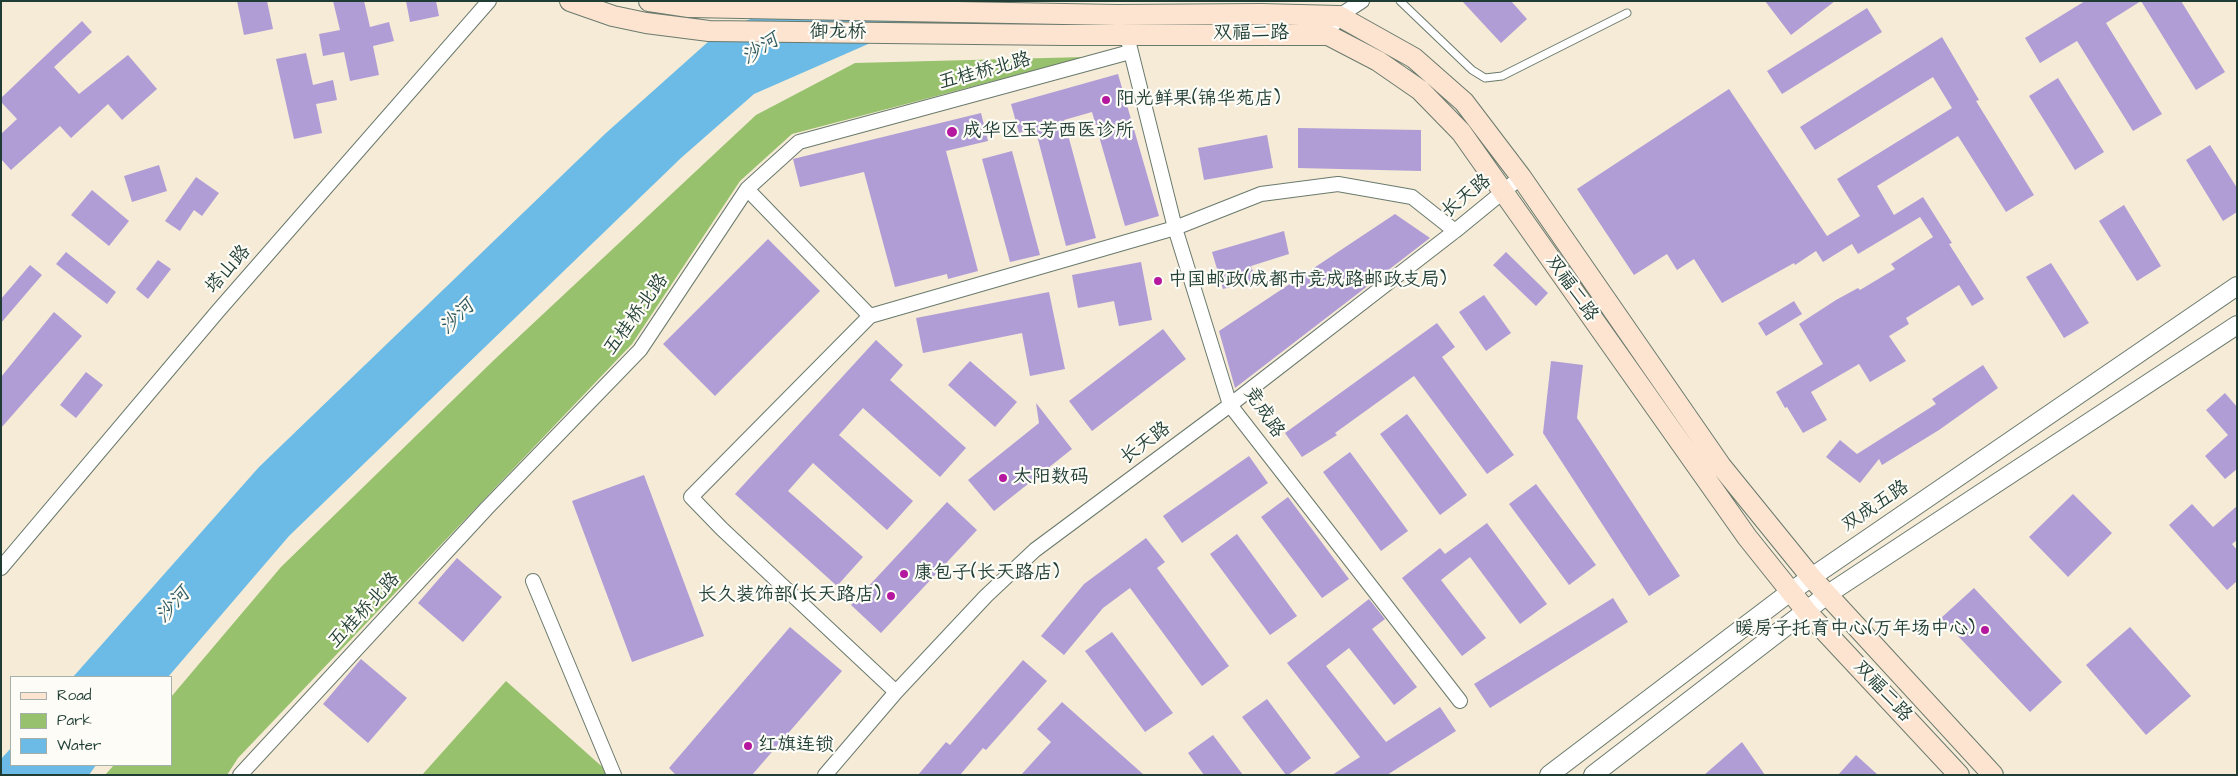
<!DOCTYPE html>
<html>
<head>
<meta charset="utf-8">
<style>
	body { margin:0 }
	#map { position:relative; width:2238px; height:776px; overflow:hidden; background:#f5ebd6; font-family:"Architects Daughter",sans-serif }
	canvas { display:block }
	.frame { position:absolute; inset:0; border:2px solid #1f3d34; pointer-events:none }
	.legend { position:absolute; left:10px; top:676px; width:162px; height:90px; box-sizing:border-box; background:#fdfcf7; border:1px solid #a4b0a9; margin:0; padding:6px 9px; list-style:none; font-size:15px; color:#1f3d34 }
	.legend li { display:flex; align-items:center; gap:10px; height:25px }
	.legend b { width:25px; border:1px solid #a4b0a9 }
</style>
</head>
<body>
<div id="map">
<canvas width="2238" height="776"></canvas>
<div class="frame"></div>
<ul class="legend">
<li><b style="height:6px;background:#fde4d0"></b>Road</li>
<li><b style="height:14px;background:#97c16d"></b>Park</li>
<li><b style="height:14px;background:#6cbbe7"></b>Water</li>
</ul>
</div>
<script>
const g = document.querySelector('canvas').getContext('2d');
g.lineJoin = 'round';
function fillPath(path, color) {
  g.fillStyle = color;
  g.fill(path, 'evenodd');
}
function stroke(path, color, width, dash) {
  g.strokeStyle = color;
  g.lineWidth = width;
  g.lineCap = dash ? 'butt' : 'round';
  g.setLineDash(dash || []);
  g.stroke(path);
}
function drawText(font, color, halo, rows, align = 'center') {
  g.font = font + ' "Architects Daughter","LXGW WenKai TC",sans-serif';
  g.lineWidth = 4.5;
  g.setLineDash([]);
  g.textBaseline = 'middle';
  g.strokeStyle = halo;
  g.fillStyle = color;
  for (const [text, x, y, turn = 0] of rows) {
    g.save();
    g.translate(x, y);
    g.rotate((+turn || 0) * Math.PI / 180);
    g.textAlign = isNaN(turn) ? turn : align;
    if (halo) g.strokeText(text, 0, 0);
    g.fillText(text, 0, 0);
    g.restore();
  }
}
const green = new Path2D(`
	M1085,57L792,134L740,181L632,344L238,758L227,775H105L114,765H171V697L281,567L495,359L756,115L855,63Z
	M506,681L608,772L605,775H422Z`);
const water = new Path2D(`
	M792,1H990L875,41L754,94L681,158L289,536L168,677H73L259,467L606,133L718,33Z
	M11,748V765H96L89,775H1V759Z`);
const building = new Path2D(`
	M237,1H267L273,29L244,35Z
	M333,1H364L370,27L389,22L394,41L373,46L379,75L350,81L344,52L323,56L319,34L340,30Z
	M406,1H436L439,16L410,22Z
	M1462,1H1511L1527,19L1501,43Z
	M1765,1H1835L1791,35Z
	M2085,1H2181L2225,72L2196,90L2141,1L2106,23L2162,114L2133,131L2077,41L2040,63L2025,38Z
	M1867,8L1882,32L1782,94L1767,71Z
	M82,21L92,32L54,67L79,94L128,55L157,89L122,120L108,104L71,138L60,126L11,170L1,159V134L17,119L1,102V98Z
	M1942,37L1979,100L1976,101L2034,195L2006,212L1958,136L1877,186L1894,215L1923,197L1952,243L1949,244L1984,299L1972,306L1959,285L1906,318L1909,324L1889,336L1906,361L1870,382L1859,364L1811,392L1827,420L1803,433L1787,407L1785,408L1776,392L1823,364L1799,324L1836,300L1858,288L1860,290L1895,269L1891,264L1933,237L1920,217L1858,254L1852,244L1823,262L1816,251L1795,265L1794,263L1722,303L1694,259L1677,270L1667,254L1634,275L1577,189L1729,89L1827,236L1860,216L1837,179L1952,108L1933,77L1815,150L1800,127Z
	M306,53L313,85L333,80L337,100L316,104L322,133L294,139L276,59Z
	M1118,74L1159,216L1125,226L1092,112L1064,120L1096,238L1066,246L1035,128L1019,133L1011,104Z
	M2058,78L2104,152L2075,170L2029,96Z
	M981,113L988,141L946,151L978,271L948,279L947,274L895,287L864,172L800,187L793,159Z
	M1298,128L1421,130V171L1298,168Z
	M1267,135L1273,168L1204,180L1198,148Z
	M2210,145L2237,188V212L2223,221L2186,160Z
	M1012,151L1040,255L1010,262L982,159Z
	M159,165L167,191L132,202L124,176Z
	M196,177L219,193L202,216L194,210L180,231L165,221Z
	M92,190L129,221L109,246L71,215Z
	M2124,205L2161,266L2137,281L2099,221Z
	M1395,214L1430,238L1235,388L1219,331Z
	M1284,231L1289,254L1251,266L1256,280L1223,289L1212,252Z
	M768,239L820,291L715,396L663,344Z
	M66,252L116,292L107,304L56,264Z
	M1506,252L1548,293L1536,306L1493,265Z
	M158,260L171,269L148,299L136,289Z
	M1141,262L1152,320L1119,326L1114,301L1078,308L1072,275Z
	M2051,263L2089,323L2064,338L2026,277Z
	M30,265L42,275L1,323V299Z
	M1049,292L1065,369L1030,376L1022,333L923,353L916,318Z
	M1484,295L1511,333L1486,351L1459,312Z
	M1794,301L1802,314L1766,336L1758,323Z
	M54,312L82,336L1,428V377Z
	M1437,323L1455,347L1442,357L1514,455L1487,474L1414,376L1335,433L1337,435L1302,457L1285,433Z
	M1163,329L1186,359L1092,431L1069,401Z
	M876,340L903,365L890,380L966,448L940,477L863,408L839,435L913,501L887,530L813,463L788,491L863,557L837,586L735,494Z
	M970,361L1017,402L995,427L948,385Z
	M1551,361L1583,365L1577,418L1680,576L1649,596L1543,433Z
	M1983,365L1998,388L1939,430L1882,465L1879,459L1860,483L1826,457L1840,440L1857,454L1936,404L1932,399Z
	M86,372L103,385L76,418L60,405Z
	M2225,393L2237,407V469L2225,479L2205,456L2228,435L2206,410Z
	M1036,403L1072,449L994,511L968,480L1039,423Z
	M1407,414L1467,495L1440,515L1380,434Z
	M1350,452L1408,531L1381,551L1323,472Z
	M1249,456L1268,483L1182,543L1163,516Z
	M644,475L704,636L632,662L572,501Z
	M1536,484L1596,565L1569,585L1509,504Z
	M2073,494L2112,533L2068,577L2029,537Z
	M1288,497L1349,579L1322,598L1261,517Z
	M947,502L977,530L881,633L851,605Z
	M2192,504L2213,527L2237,506V540L2232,544L2237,550V581L2227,590L2169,525Z
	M1487,523L1547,604L1520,624L1470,557L1441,580L1486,638L1462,656L1402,578L1440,548L1445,554Z
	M1237,534L1297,616L1270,635L1210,554Z
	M1146,538L1165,562L1157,568L1229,666L1202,686L1130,588L1103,608L1064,655L1041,636L1084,584Z
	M457,558L502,597L463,642L418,603Z
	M1974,588L2062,682L2030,712L1941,618Z
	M1613,598L1628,622L1490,708L1474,684Z
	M1369,599L1385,619L1372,629L1417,687L1394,705L1349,648L1326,666L1386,742L1440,707L1456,731L1387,775H1332L1360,757L1287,663Z
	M790,627L842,671L752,775H676L669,768Z
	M2130,627L2191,696L2146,735L2086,665Z
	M1112,632L1173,713L1145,732L1085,651Z
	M361,659L407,698L368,743L323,704Z
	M1023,660L1047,681L986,750L983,748L960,775H918L946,742L950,745Z
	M1267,699L1311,758L1288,775H1286L1242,717Z
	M1062,702L1144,775H1021L1051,742L1037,729Z
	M1213,735L1243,775H1204L1188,753Z
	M1742,742L1765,775H1704Z
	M1856,755L1878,775H1838Z`);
const service = new Path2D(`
	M1400,1L1472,70L1485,78L1502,76L1627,13`);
const minor = new Path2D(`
	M1335,23L1339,16L1362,1
	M1129,44L1175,228L1230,405L1460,701
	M747,189L870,316
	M1,568L218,311L489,1
	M533,581L614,775
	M896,692L722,529L691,497L870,316L1175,228L1261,194L1338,184L1412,197L1455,231
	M240,775L487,508L640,350L747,189L799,142L1130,52
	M825,775L896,692L986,596L1035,550L1230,405L1455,231L1521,177`);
const tertiary = new Path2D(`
	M1549,775L1790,592L2237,286
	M1593,775L1828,594L2237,325`);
const secondary = new Path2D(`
	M570,1L613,16L646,23L709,31L1063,35H1328L1378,61L1420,90L1461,132L1747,537L1807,612L1959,775
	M649,1L689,7L1117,15L1261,14L1339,16L1414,58L1464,102L1521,177L1721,466L1811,577L1993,775`);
const markers = [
	[1106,100,5,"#b5179e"],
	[952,132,6,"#b5179e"],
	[1158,281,5,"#b5179e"],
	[1003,478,5,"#b5179e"],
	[904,574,5,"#b5179e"],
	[891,596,5,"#b5179e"],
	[1985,630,5,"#b5179e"],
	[748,746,5,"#b5179e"]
];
const streetNames = [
	["御龙桥",838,33],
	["双福二路",1251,34],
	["五桂桥北路",985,72,-15],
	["长天路",1467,197,-39],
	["塔山路",229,270,-49],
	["双福二路",1571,289,55],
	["五桂桥北路",637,315,-54],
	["竞成路",1263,413,56],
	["长天路",1146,444,-37],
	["双成五路",1876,507,-34],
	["五桂桥北路",365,611,-47],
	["双福二路",1882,692,47]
];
const poiNames = [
	["阳光鲜果(锦华苑店)",1116,100],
	["成华区玉芳西医诊所",963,132],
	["中国邮政(成都市竞成路邮政支局)",1168,281],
	["太阳数码",1013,478],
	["康包子(长天路店)",914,574],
	["长久装饰部(长天路店)",881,596,"right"],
	["暖房子托育中心(万年场中心)",1975,630,"right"],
	["红旗连锁",758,746]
];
const waterNames = [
	["沙河",761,50,-33],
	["沙河",458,318,-45],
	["沙河",174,606,-48]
];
fillPath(green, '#97c16d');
fillPath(water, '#6cbbe7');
fillPath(building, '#b19dd6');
stroke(service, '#6a7a6d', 9);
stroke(minor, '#6a7a6d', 16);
stroke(tertiary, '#6a7a6d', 20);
stroke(secondary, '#6a7a6d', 22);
stroke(service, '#fff', 7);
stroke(minor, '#fff', 14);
stroke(tertiary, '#fff', 18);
stroke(secondary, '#fde4d0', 20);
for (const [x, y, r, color] of markers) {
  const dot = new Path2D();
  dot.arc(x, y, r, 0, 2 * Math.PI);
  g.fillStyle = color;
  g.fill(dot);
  stroke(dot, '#fdfcf7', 2);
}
drawText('19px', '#1f3d34', '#fdfcf7', streetNames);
drawText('19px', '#1f3d34', '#fdfcf7', poiNames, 'left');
drawText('italic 20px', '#325c61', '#fdfcf7', waterNames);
</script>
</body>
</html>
